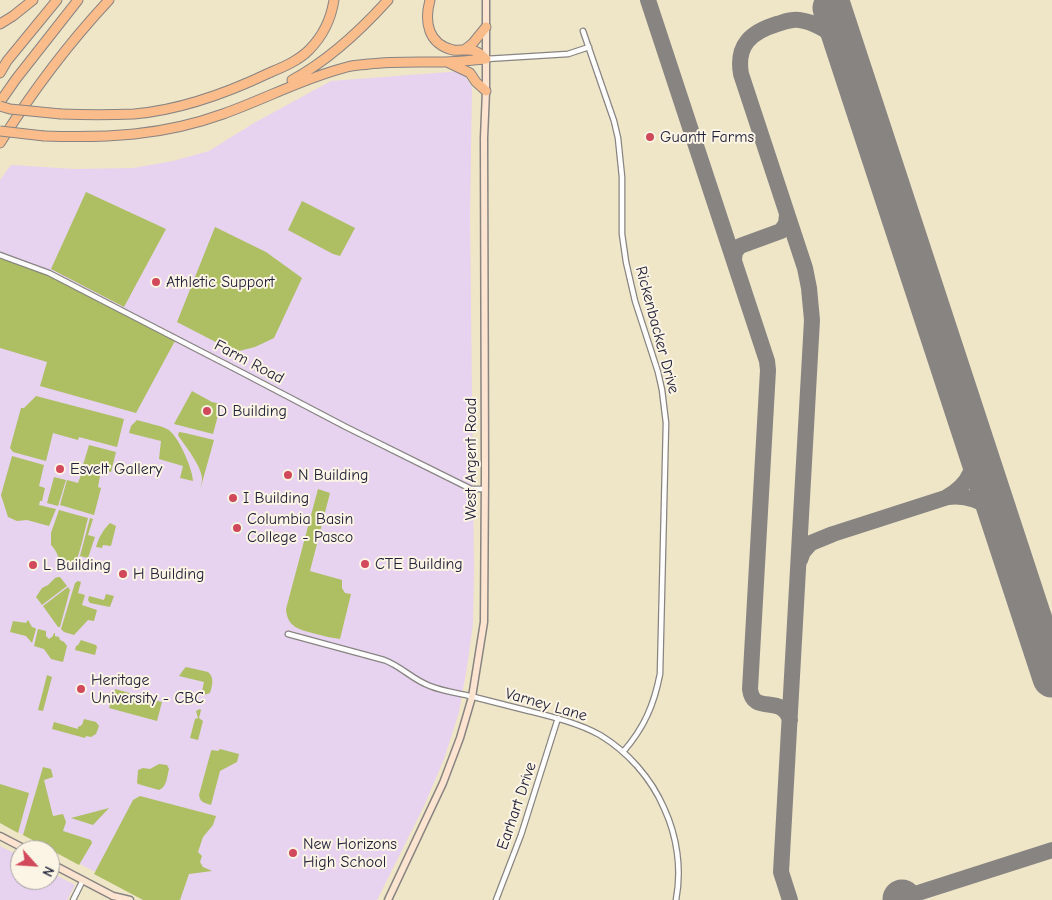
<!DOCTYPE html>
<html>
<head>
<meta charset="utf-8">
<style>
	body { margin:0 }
	#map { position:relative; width:1052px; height:900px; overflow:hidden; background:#efe6c8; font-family:"Comic Neue",sans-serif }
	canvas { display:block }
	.north { position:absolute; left:10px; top:840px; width:50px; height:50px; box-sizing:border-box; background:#fcf5e5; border:1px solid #a5a1a1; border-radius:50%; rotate:116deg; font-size:14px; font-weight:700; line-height:20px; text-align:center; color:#22223b }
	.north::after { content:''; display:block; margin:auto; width:18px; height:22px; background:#d1495b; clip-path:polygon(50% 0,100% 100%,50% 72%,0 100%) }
</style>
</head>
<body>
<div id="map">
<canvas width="1052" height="900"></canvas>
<div class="north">N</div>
</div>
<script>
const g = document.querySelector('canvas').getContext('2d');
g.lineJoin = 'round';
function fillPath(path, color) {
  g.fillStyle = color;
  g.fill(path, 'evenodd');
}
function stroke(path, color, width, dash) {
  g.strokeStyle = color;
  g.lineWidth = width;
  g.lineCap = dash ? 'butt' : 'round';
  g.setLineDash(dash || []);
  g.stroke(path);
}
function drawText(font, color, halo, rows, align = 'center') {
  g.font = font + ' "Comic Neue",sans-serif';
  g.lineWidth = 4;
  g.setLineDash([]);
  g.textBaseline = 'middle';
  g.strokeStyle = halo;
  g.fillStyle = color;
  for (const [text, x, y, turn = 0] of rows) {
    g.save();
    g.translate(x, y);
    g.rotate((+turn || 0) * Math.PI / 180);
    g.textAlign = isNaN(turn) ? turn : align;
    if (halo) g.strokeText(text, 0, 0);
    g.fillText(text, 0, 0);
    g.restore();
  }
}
const built = new Path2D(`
	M462,71L472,87L470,217L474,572L473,624L467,667L459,712L444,759L424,806L377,900H150L0,823V180L11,165L74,169L133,168L173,161L209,151L254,123L331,81Z
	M0,846L20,856V880H50V872L75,885L67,900H0Z`);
const green = new Path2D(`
	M86,192L166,229L124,307L51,269Z
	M302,201L355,228L340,256L333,254L288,230Z
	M215,227L266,252L302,278L274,338L255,347L235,352L177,322Z
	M0,258L56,278L176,339L136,413L40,386L47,362L0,348Z
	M192,391L212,402L221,404L213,434L174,424Z
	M36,396L124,419L117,447L79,437L78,440L53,433L46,461L13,452L10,448L21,408H24Z
	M137,420C146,423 159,425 167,429C178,434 193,470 193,481L180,478L183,466L159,459L161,441L129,433L131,426Z
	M179,432L185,433L214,440L200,490C201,486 202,482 202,478C201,465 185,446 178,435Z
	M89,445L116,452L111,472L83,465Z
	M12,456L44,465L39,486L45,488L42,501H40L39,505L56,509L49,526L27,520L17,521L8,517L1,495Z
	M82,472L100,476L98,487L101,488L94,515L60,505L67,480L78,483Z
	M54,477L66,480L58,506L47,503Z
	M318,489L330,493L310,571L342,580V588L345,593L351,594L340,639C332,638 324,636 316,634C301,630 287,628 286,609Z
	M59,510L88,518C86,526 84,534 82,542C79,553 76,571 61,566C59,558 57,551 51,545V533Z
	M90,518L93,519L88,535L95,537L88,558L80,556Z
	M110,523L116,526L111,546L103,545L102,548L96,547C99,537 103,530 110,523Z
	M58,577H60L67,586L42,605L36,597L42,588L48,585L55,578Z
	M78,581L81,582L78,593L85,595L82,605L97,610L94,621L88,620L74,635L64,632L61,629L75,583Z
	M68,587L70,590L60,627H58L43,606Z
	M106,594L114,596L110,607L90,603L88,600L89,596L104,600Z
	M28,620L32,627L35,628L36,629L32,643L26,636L10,632L13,621L26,623Z
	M38,629L46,631V636L49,639L53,636L54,633H55V636L59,637L60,640L64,642L67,646L63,662L51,659L44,649L34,646Z
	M81,640L96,645L97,647L95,655L75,650L76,646L78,645Z
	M186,667L208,672C215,678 212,686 210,693L201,696L204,682L179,676L184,669Z
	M47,675L52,677L43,711L38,710Z
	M115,689L162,702L157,721L109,708Z
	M200,709L201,710L199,718L203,721L198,740L190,738L195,719L198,718L196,711Z
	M84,719L96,722L99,726L96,734L91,737L86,736L85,738L52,729L54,722L78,729V727L82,725Z
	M220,749L239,754L237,762L220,771L211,805C204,803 200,802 199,795L211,751L212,750L218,751Z
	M159,764L167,765L169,769C167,776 167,787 159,790L138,784L137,783L138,770L143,768L150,769Z
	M43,767L51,769L53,777L44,780L53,816L63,814L66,822L63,831L91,840L92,843L79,865L23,835Z
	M0,784L29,793L18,833L0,823Z
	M140,796L216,816L213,825L203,837L198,852L202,856L200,862L203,867L212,871L189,874L180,900H143L94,874L133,800Z
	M109,808L93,825L71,818Z`);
const taxiway = new Path2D(`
	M648,0L767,361L768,370L750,689C753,716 782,693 790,720
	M734,259L735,252L740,246L781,231L786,224L787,215
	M947,497C971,483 976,467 973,440
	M800,560L803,552L811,543L833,534L948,497C965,495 985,500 995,515C998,519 1000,524 1003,529
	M790,900L781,872L812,320L809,288L805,268L741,74C736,45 751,32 777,24C784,22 791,19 799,20C816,22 830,32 843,43
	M896,900L1052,850`);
const runway = new Path2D(`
	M832,8L1052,678
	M902,899V900`);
const minor = new Path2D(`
	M583,31L614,121L618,138L622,177V234L626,262L635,301L658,372L662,390L666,423L660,674C654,705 644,728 623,752
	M486,59L568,54L589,47
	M0,255L49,273L241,372L346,427L471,489H485
	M288,634L384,660C401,666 413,680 430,686C442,691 457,693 470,696C490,701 509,706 529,711C553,717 578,723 600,735C628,752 651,778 664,808C677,836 682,869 676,900
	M73,900L83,880
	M496,900L521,835L558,718`);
const secondary = new Path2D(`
	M0,836L27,850
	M50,863L113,896L130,900
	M388,900L443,783L460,738L472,697L484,622L485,474L484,138L486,91V0`);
const motorway = new Path2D(`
	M430,0C424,22 428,44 453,50C461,51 470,48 477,52C480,53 483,57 486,59
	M0,24L13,16L33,0
	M464,50L473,43L486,27
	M447,62L470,73L476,82L486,91
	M0,73L7,61L57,0
	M292,80C329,60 360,31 388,0
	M0,102L16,79L78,0
	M61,114C86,115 110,115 134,114C181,110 227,93 269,73C283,67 298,61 309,50C323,36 331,19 334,0
	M44,136C107,138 162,136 223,114C265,99 304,78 347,67C354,65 362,65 369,64C394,61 419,62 445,62C458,62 472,60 486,59
	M0,143C32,92 68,44 109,0`);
const motorwayBridge = new Path2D(`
	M0,106L10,109L61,114
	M0,131L44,136`);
const markers = [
	[650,137,5,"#d1495b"],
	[156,282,5,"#d1495b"],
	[207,411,5,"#d1495b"],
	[60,469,5,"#d1495b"],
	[288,475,5,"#d1495b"],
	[233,498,5,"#d1495b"],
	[237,528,5,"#d1495b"],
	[365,564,5,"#d1495b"],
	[33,565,5,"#d1495b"],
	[123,574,5,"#d1495b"],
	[81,689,5,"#d1495b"],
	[293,853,5,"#d1495b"]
];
const poiNames = [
	["Guantt Farms",660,137],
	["Athletic Support",166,282],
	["D Building",217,411],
	["Esvelt Gallery",70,469],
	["N Building",298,475],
	["I Building",243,498],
	["Columbia Basin",247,519],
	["College - Pasco",247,537],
	["CTE Building",375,564],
	["L Building",43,565],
	["H Building",133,574],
	["Heritage",91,680],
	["University - CBC",91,698],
	["New Horizons",303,844],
	["High School",303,862]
];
const streetNames = [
	["Rickenbacker Drive",657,330,75],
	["Farm Road",249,362,28],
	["West Argent Road",471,459,-90],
	["Varney Lane",546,705,16],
	["Earhart Drive",517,806,-71]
];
fillPath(built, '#e7d2ef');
fillPath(green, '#adbf62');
stroke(taxiway, '#888482', 16);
stroke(runway, '#888482', 39);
stroke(minor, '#888482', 7);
stroke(secondary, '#888482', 9);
stroke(motorway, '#888482', 11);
stroke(minor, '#fff', 4.5);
stroke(secondary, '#fde4d1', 6);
stroke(motorway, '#fabc8b', 9);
stroke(motorwayBridge, '#888482', 11, []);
stroke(motorwayBridge, '#fabc8b', 9);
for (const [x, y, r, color] of markers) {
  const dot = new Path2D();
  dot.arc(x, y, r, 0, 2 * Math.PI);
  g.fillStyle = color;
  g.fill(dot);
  stroke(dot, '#fcf5e5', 2);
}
drawText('16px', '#22223b', '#fcf5e5', poiNames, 'left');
drawText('16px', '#22223b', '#fcf5e5', streetNames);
</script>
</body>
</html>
